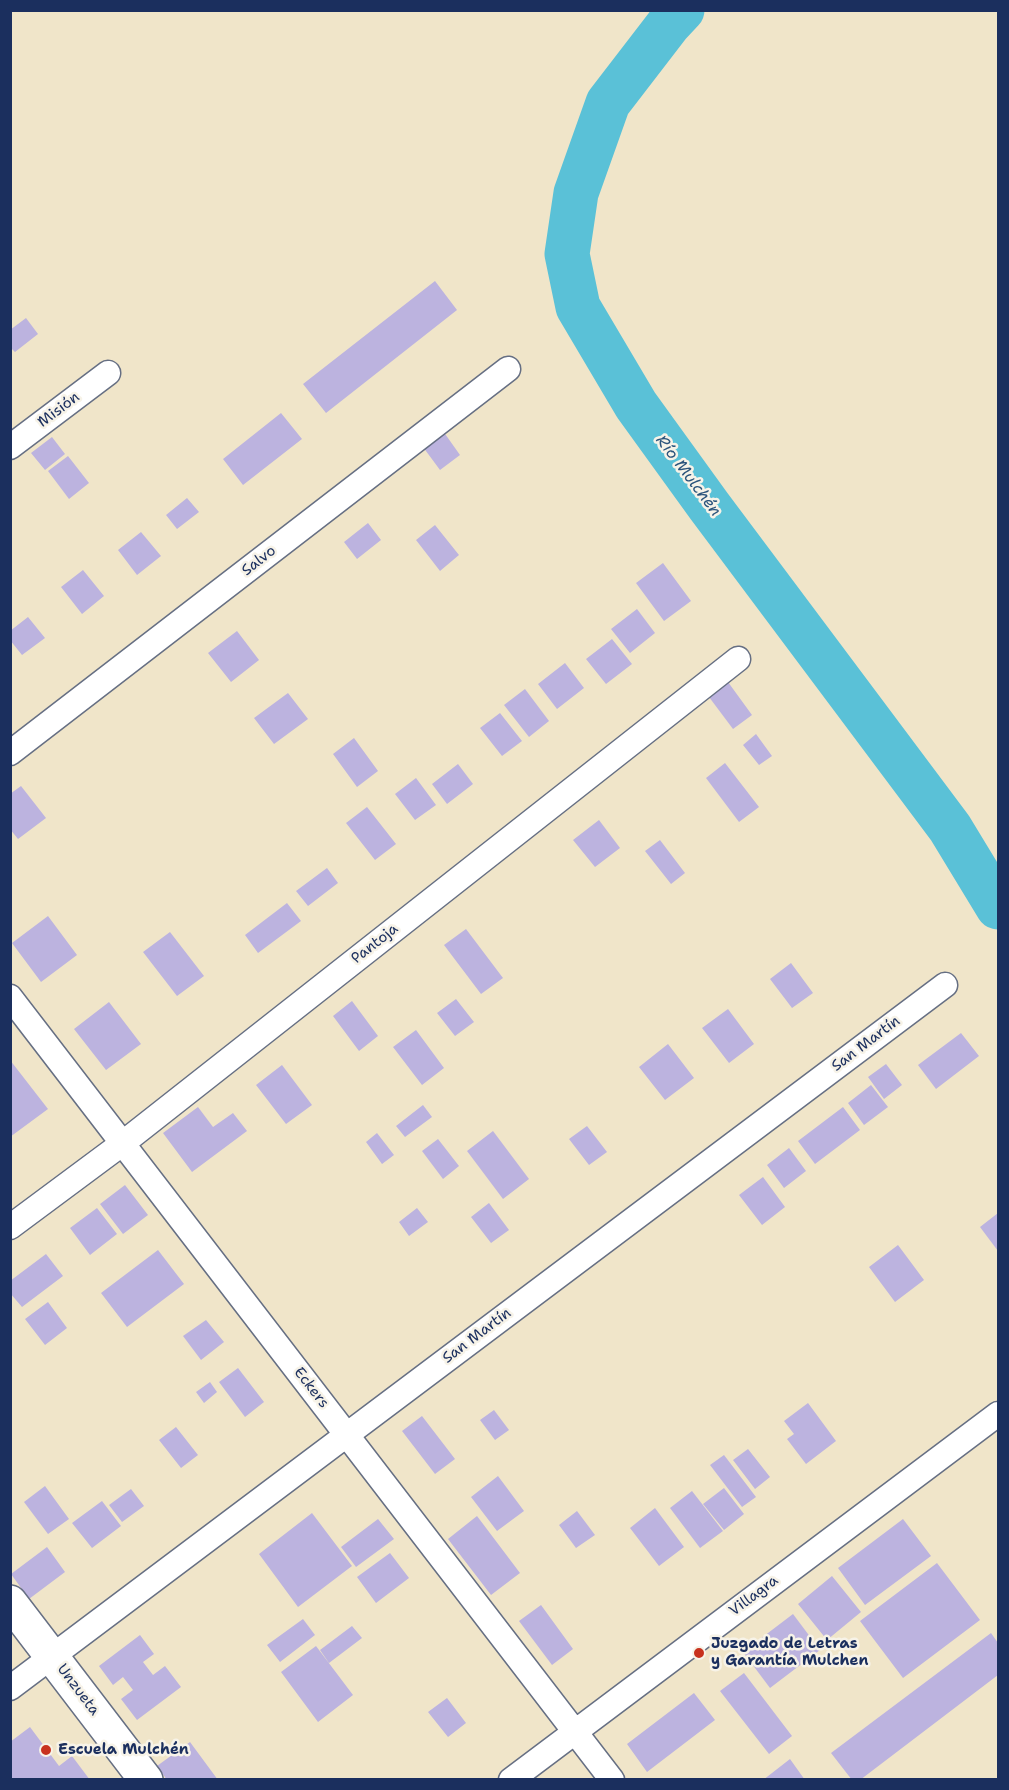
<!DOCTYPE html>
<html>
<head>
<meta charset="utf-8">
<style>
	body { margin:0 }
	#map { position:relative; width:1009px; height:1790px; overflow:hidden; background:#f0e5c9; font-family:"Shantell Sans",sans-serif }
	canvas { display:block }
	.frame { position:absolute; inset:0; border:12px solid #1b2f5e; pointer-events:none }
</style>
</head>
<body>
<div id="map">
<canvas width="1009" height="1790"></canvas>
<div class="frame"></div>
</div>
<script>
const g = document.querySelector('canvas').getContext('2d');
g.lineJoin = 'round';
function stroke(path, color, width, dash) {
  g.strokeStyle = color;
  g.lineWidth = width;
  g.lineCap = dash ? 'butt' : 'round';
  g.setLineDash(dash || []);
  g.stroke(path);
}
function fillPath(path, color) {
  g.fillStyle = color;
  g.fill(path, 'evenodd');
}
function drawText(font, color, halo, rows, align = 'center') {
  g.font = font + ' "Shantell Sans",sans-serif';
  g.lineWidth = 5;
  g.setLineDash([]);
  g.textBaseline = 'middle';
  g.strokeStyle = halo;
  g.fillStyle = color;
  for (const [text, x, y, turn = 0] of rows) {
    g.save();
    g.translate(x, y);
    g.rotate((+turn || 0) * Math.PI / 180);
    g.textAlign = isNaN(turn) ? turn : align;
    if (halo) g.strokeText(text, 0, 0);
    g.fillText(text, 0, 0);
    g.restore();
  }
}
const river = new Path2D(`
	M682,10L668,25L608,103L576,193L567,254L578,307L636,405L709,506L950,828L998,907`);
const building = new Path2D(`
	M435,281L457,310L326,413L303,384Z
	M26,318L38,334L15,352L10,347V330Z
	M281,413L302,439L243,485L223,459Z
	M443,431L460,455L440,470L423,447Z
	M52,437L65,454L45,470L31,453Z
	M68,456L89,483L69,499L48,471Z
	M187,498L199,512L177,529L166,515Z
	M368,523L381,540L357,559L344,542Z
	M435,525L459,555L440,571L416,540Z
	M141,532L161,556L137,575L118,550Z
	M663,563L691,601L664,621L636,583Z
	M83,570L104,596L82,614L61,587Z
	M637,609L655,633L630,653L611,629Z
	M28,617L45,638L22,655L10,640V631Z
	M237,631L259,660L231,682L208,653Z
	M612,639L632,664L606,684L586,659Z
	M565,663L584,688L557,709L538,684Z
	M728,682L752,715L733,729L709,697Z
	M525,689L549,721L529,737L504,705Z
	M288,693L308,719L274,744L254,718Z
	M500,713L522,741L502,756L480,728Z
	M756,734L772,756L759,765L743,745Z
	M354,738L378,771L357,787L333,754Z
	M725,763L759,807L739,822L706,778Z
	M458,764L473,784L447,804L432,784Z
	M416,778L436,805L415,820L395,794Z
	M21,786L46,818L18,839L10,829V794Z
	M367,807L396,844L375,860L346,823Z
	M599,820L620,848L595,867L573,840Z
	M660,840L685,873L671,884L645,851Z
	M327,868L338,883L308,906L296,891Z
	M287,903L301,921L258,953L245,935Z
	M48,916L77,955L41,982L12,943Z
	M466,929L503,978L481,994L444,945Z
	M170,932L204,976L177,996L143,952Z
	M791,963L813,993L792,1008L770,979Z
	M456,999L474,1022L455,1036L437,1013Z
	M352,1001L378,1036L359,1051L333,1016Z
	M109,1002L141,1044L106,1070L74,1029Z
	M728,1009L754,1044L729,1063L702,1028Z
	M416,1030L444,1068L422,1085L393,1047Z
	M961,1033L979,1056L936,1089L918,1065Z
	M668,1044L694,1078L665,1100L639,1067Z
	M10,1060L48,1109L10,1137Z
	M886,1064L902,1085L884,1099L868,1077Z
	M282,1065L312,1105L286,1124L256,1085Z
	M871,1085L888,1107L864,1125L848,1103Z
	M423,1105L432,1117L405,1137L396,1126Z
	M198,1107L213,1127L233,1113L247,1131L192,1172L163,1133Z
	M843,1107L860,1130L815,1164L798,1141Z
	M587,1126L607,1152L589,1165L569,1139Z
	M493,1131L529,1179L503,1199L467,1151Z
	M377,1133L394,1155L382,1164L366,1142Z
	M438,1139L459,1166L443,1179L422,1151Z
	M789,1148L806,1171L784,1188L767,1165Z
	M763,1177L785,1207L762,1225L739,1195Z
	M125,1185L148,1215L123,1234L100,1204Z
	M489,1203L509,1230L491,1243L471,1217Z
	M97,1208L117,1234L90,1255L70,1228Z
	M417,1208L428,1222L409,1236L399,1222Z
	M998,1213V1251L980,1227Z
	M898,1245L924,1280L895,1302L869,1267Z
	M158,1250L184,1284L127,1327L101,1293Z
	M46,1254L63,1276L22,1307L10,1293V1281Z
	M48,1302L67,1328L45,1345L25,1319Z
	M206,1320L224,1342L201,1360L183,1336Z
	M238,1368L264,1402L245,1417L219,1382Z
	M210,1382L217,1392L204,1403L196,1392Z
	M808,1403L836,1441L806,1464L787,1439L794,1434L784,1421Z
	M494,1410L509,1430L495,1440L480,1420Z
	M422,1416L455,1459L435,1474L402,1431Z
	M176,1427L198,1455L181,1468L159,1440Z
	M748,1449L770,1477L755,1489L733,1460Z
	M724,1455L756,1497L742,1507L710,1465Z
	M498,1476L524,1511L497,1531L471,1497Z
	M45,1486L69,1519L48,1534L24,1502Z
	M724,1488L744,1514L724,1530L703,1504Z
	M131,1489L144,1506L122,1522L109,1505Z
	M692,1491L723,1531L700,1548L670,1508Z
	M102,1501L121,1526L92,1548L72,1523Z
	M655,1508L684,1547L659,1566L630,1528Z
	M577,1511L595,1535L576,1548L559,1525Z
	M312,1513L352,1566L298,1607L259,1554Z
	M477,1516L520,1573L491,1595L448,1539Z
	M378,1519L394,1539L356,1567L341,1547Z
	M903,1519L931,1556L865,1605L838,1568Z
	M47,1547L65,1572L29,1599L11,1574Z
	M390,1553L409,1578L376,1603L357,1577Z
	M937,1563L980,1620L903,1678L860,1621Z
	M832,1576L861,1612L827,1640L798,1604Z
	M541,1605L573,1649L552,1665L519,1621Z
	M793,1614L820,1650L770,1688L743,1652Z
	M303,1619L315,1635L280,1662L267,1645Z
	M352,1626L362,1638L329,1663L320,1650Z
	M991,1633L998,1643V1675L860,1780H852L831,1753Z
	M140,1635L154,1654L143,1662L153,1675L165,1666L181,1687L137,1720L121,1699L133,1690L123,1677L113,1685L99,1666Z
	M316,1646L353,1695L318,1722L281,1672Z
	M744,1673L792,1736L769,1754L720,1691Z
	M694,1693L715,1720L647,1772L627,1744Z
	M447,1698L466,1723L448,1737L428,1712Z
	M30,1727L59,1766L72,1756L90,1780H10V1742Z
	M190,1742L218,1780H167L157,1766Z
	M790,1759L805,1780H763Z`);
const minor = new Path2D(`
	M10,447L108,373
	M10,753L508,369
	M10,997L612,1780
	M10,1227L123,1143L738,659
	M10,1688L945,985
	M511,1780L998,1414`);
const secondary = new Path2D(`
	M10,1602L146,1780`);
const markers = [
	[699,1653,6,"#c8321e"],
	[46,1750,6,"#c8321e"]
];
const streetNames = [
	["Misión",59,410,-37],
	["Salvo",259,561,-38],
	["Pantoja",375,944,-38],
	["San Martín",866,1044,-37],
	["San Martín",477,1336,-37],
	["Eckers",311,1388,52],
	["Villagra",754,1596,-37],
	["Unzueta",78,1690,53]
];
const poiNames = [
	["Juzgado de Letras",711,1644],
	["y Garantía Mulchen",711,1661],
	["Escuela Mulchén",58,1750]
];
const waterNames = [
	["Río Mulchén",688,476,53]
];
stroke(river, '#5ac1d7', 45);
fillPath(building, '#bcb3df');
stroke(minor, '#666f83', 27);
stroke(secondary, '#666f83', 36);
stroke(minor, '#fff', 24);
stroke(secondary, '#fff', 33);
for (const [x, y, r, color] of markers) {
  const dot = new Path2D();
  dot.arc(x, y, r, 0, 2 * Math.PI);
  g.fillStyle = color;
  g.fill(dot);
  stroke(dot, '#f7f3e8', 2);
}
drawText('15px', '#1b2f5e', '#f7f3e8', streetNames);
drawText('bold 15px', '#1b2f5e', '#f7f3e8', poiNames, 'left');
drawText('italic 16px', '#2b547c', '#f7f3e8', waterNames);
</script>
</body>
</html>
